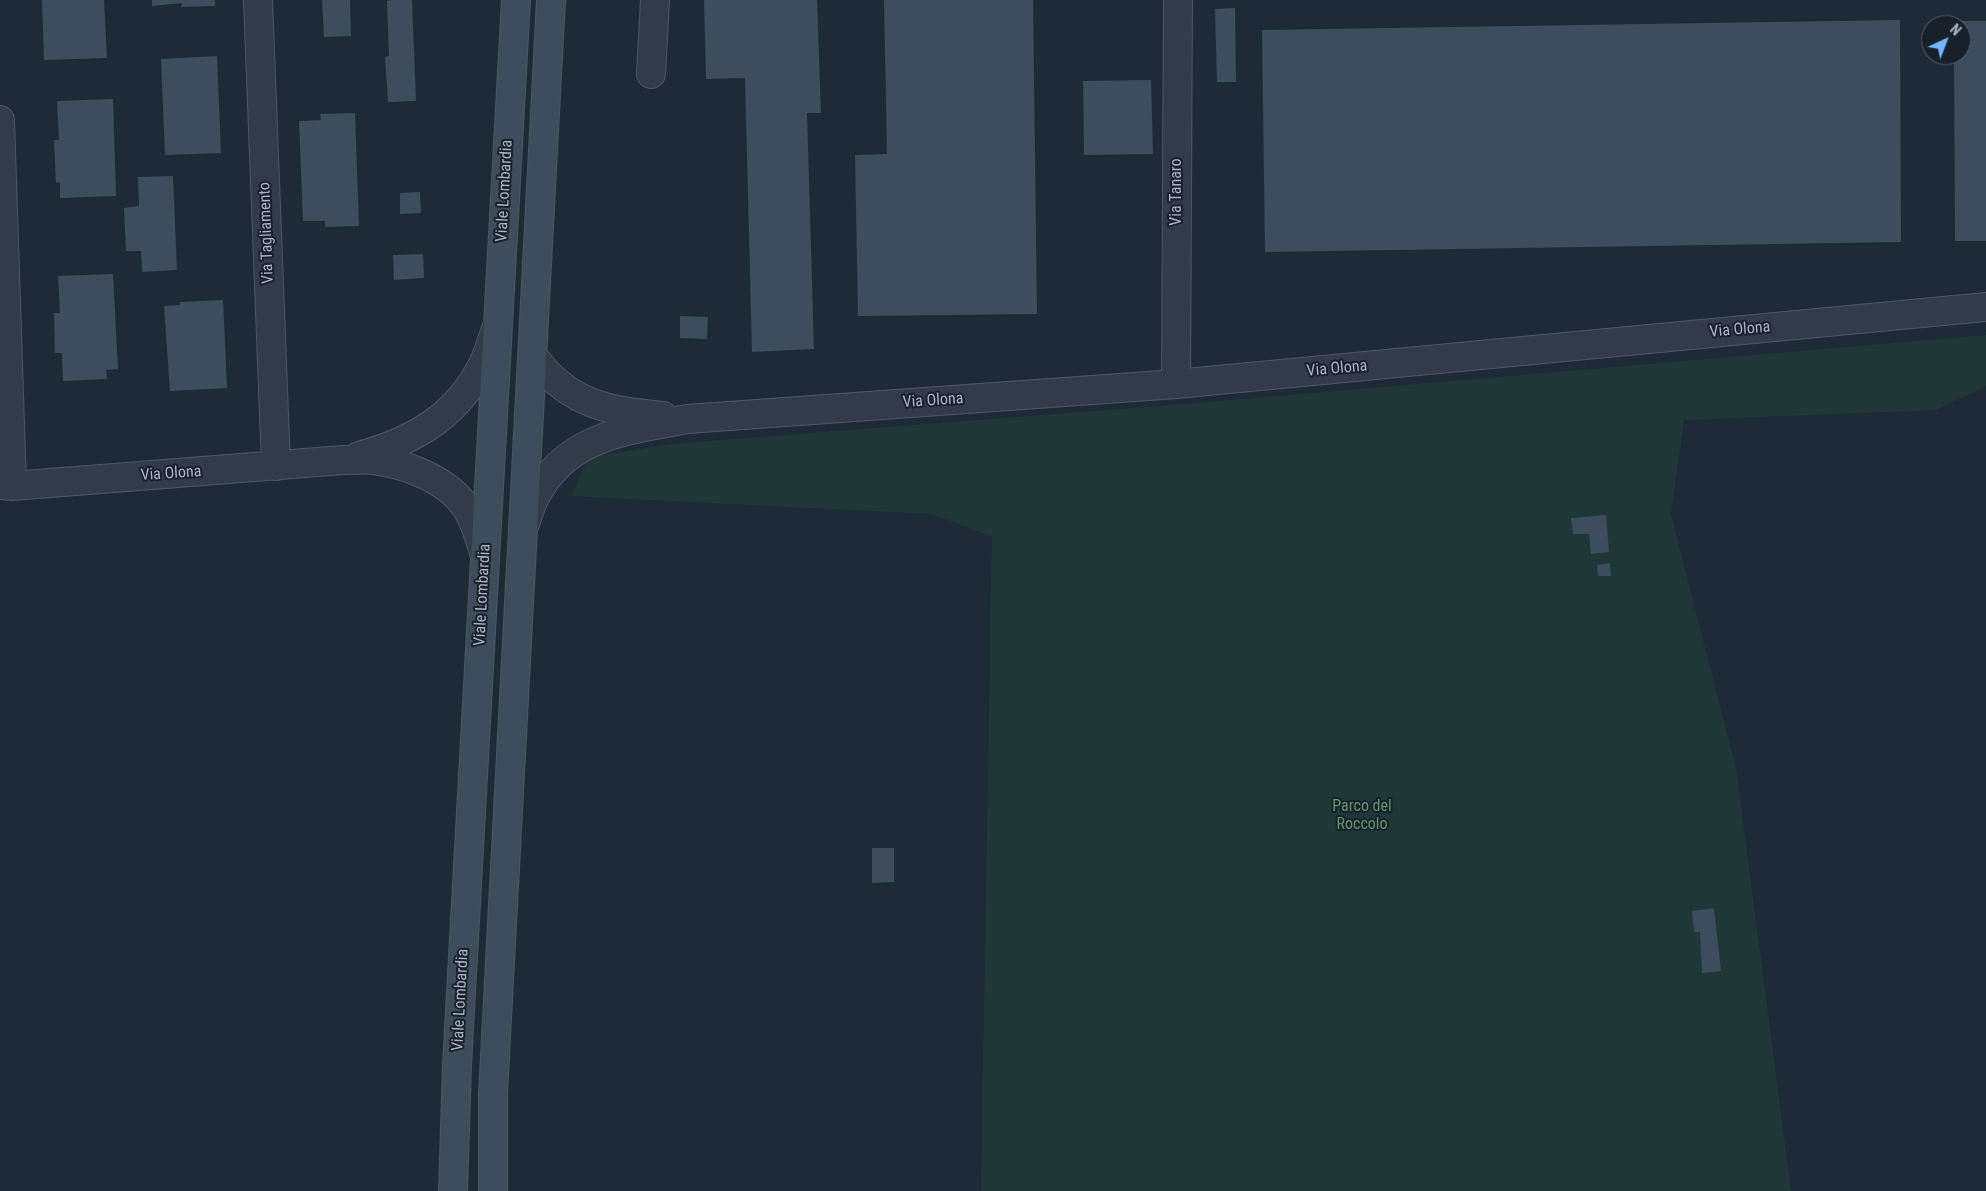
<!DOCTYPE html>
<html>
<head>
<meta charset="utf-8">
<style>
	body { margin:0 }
	#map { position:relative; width:1986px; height:1191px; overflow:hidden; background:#1e2b37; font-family:"Roboto Condensed",sans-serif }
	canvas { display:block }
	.north { position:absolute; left:1921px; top:15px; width:50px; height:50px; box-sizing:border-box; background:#17212c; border:1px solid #525d69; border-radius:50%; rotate:43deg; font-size:14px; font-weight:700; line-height:20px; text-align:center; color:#abb7c5 }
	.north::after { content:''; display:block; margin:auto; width:18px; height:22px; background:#76b5ff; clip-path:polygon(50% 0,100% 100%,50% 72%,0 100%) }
</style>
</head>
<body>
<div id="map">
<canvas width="1986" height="1191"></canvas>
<div class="north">N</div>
</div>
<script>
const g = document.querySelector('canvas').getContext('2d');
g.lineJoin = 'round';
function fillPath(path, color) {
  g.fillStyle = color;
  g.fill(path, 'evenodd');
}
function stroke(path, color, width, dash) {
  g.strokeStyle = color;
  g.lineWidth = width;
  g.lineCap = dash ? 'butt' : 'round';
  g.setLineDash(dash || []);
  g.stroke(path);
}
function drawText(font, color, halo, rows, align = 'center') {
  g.font = font + ' "Roboto Condensed",sans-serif';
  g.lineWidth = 4;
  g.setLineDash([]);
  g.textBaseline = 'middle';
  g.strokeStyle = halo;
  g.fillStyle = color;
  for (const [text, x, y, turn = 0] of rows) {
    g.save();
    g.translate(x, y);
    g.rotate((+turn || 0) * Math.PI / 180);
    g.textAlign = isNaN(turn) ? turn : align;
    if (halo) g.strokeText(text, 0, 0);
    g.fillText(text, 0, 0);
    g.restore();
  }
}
const green = new Path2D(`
	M1986,335V386L1936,410L1684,420L1671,515L1736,768L1791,1191H981L992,537L933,514L571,496L589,457L671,444L1197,403Z`);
const building = new Path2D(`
	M42,0H104L107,58L44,60Z
	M152,0H215V6L181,7L182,3L152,6Z
	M322,0H350L351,36L324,37Z
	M392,0H412L416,101L388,102L385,57L389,56L387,1Z
	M704,0H817L821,113H807L814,349L752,352L745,78L706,79Z
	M884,0H1033L1037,314L858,316L855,155L887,154Z
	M1235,8L1236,82H1217L1215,9Z
	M1900,20L1901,242L1265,252L1262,30Z
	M1954,21H1986V241H1955L1954,55H1961V25H1954Z
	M217,56L221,153L165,155L161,59Z
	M1151,80L1153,154L1084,155L1083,81Z
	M113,99L116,196L60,198V182L56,183L54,140H59L57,101Z
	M355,113L359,226L325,227V221H303L299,121L321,120L320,114Z
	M173,176L177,270L142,272L141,251H126L124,208L139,206L138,177Z
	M420,192L421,213L400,214V193Z
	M423,254L424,278L394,280L393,255Z
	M113,274L118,369L106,370L107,379L63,381L62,353H55L54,313H60L58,276Z
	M223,300L227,388L170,391L164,306L180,305V302Z
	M680,316L708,317L707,339L680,338Z
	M1606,515L1609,552L1591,554L1589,534H1573L1571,518Z
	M1610,563L1611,576H1598L1597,565Z
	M872,848H894V882L872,883Z
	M1714,908L1721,971L1702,973L1700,932H1694L1692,911Z`);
const street = new Path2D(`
	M258,0L276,466
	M651,74L655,0
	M0,120L12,486
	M533,356C540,365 548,375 557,382C588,409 624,412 663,416
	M1176,384L1178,0
	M359,456C414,441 458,416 484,362C489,351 492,340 496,329
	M0,485L12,486L343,460C353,460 364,459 374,460C406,464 449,480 467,509C476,523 480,540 485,556
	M524,526C528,517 530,506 535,497C567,435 626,431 687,419L1176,384L1986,307`);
const secondary = new Path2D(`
	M453,1191L457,1065L516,0
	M493,1191V1094L551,0`);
const streetNames = [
	["Viale Lombardia",505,191,-87],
	["Via Tanaro",1177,192,-90],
	["Via Tagliamento",267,233,-92],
	["Via Olona",1740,330,-5],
	["Via Olona",1337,369,-5],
	["Via Olona",933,401,-4],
	["Via Olona",171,474,-4],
	["Viale Lombardia",483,595,-87],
	["Viale Lombardia",461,1000,-87]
];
const parkNames = [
	["Parco del",1362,807],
	["Roccolo",1362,825]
];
fillPath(green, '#203738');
fillPath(building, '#3e4d5d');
stroke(street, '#4c5763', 30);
stroke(secondary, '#4c5763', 30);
stroke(street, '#313c48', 28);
stroke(secondary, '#3f4c5b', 28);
drawText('16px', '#abb7c5', '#17212c', streetNames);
drawText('16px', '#61976a', '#17212c', parkNames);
</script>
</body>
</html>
